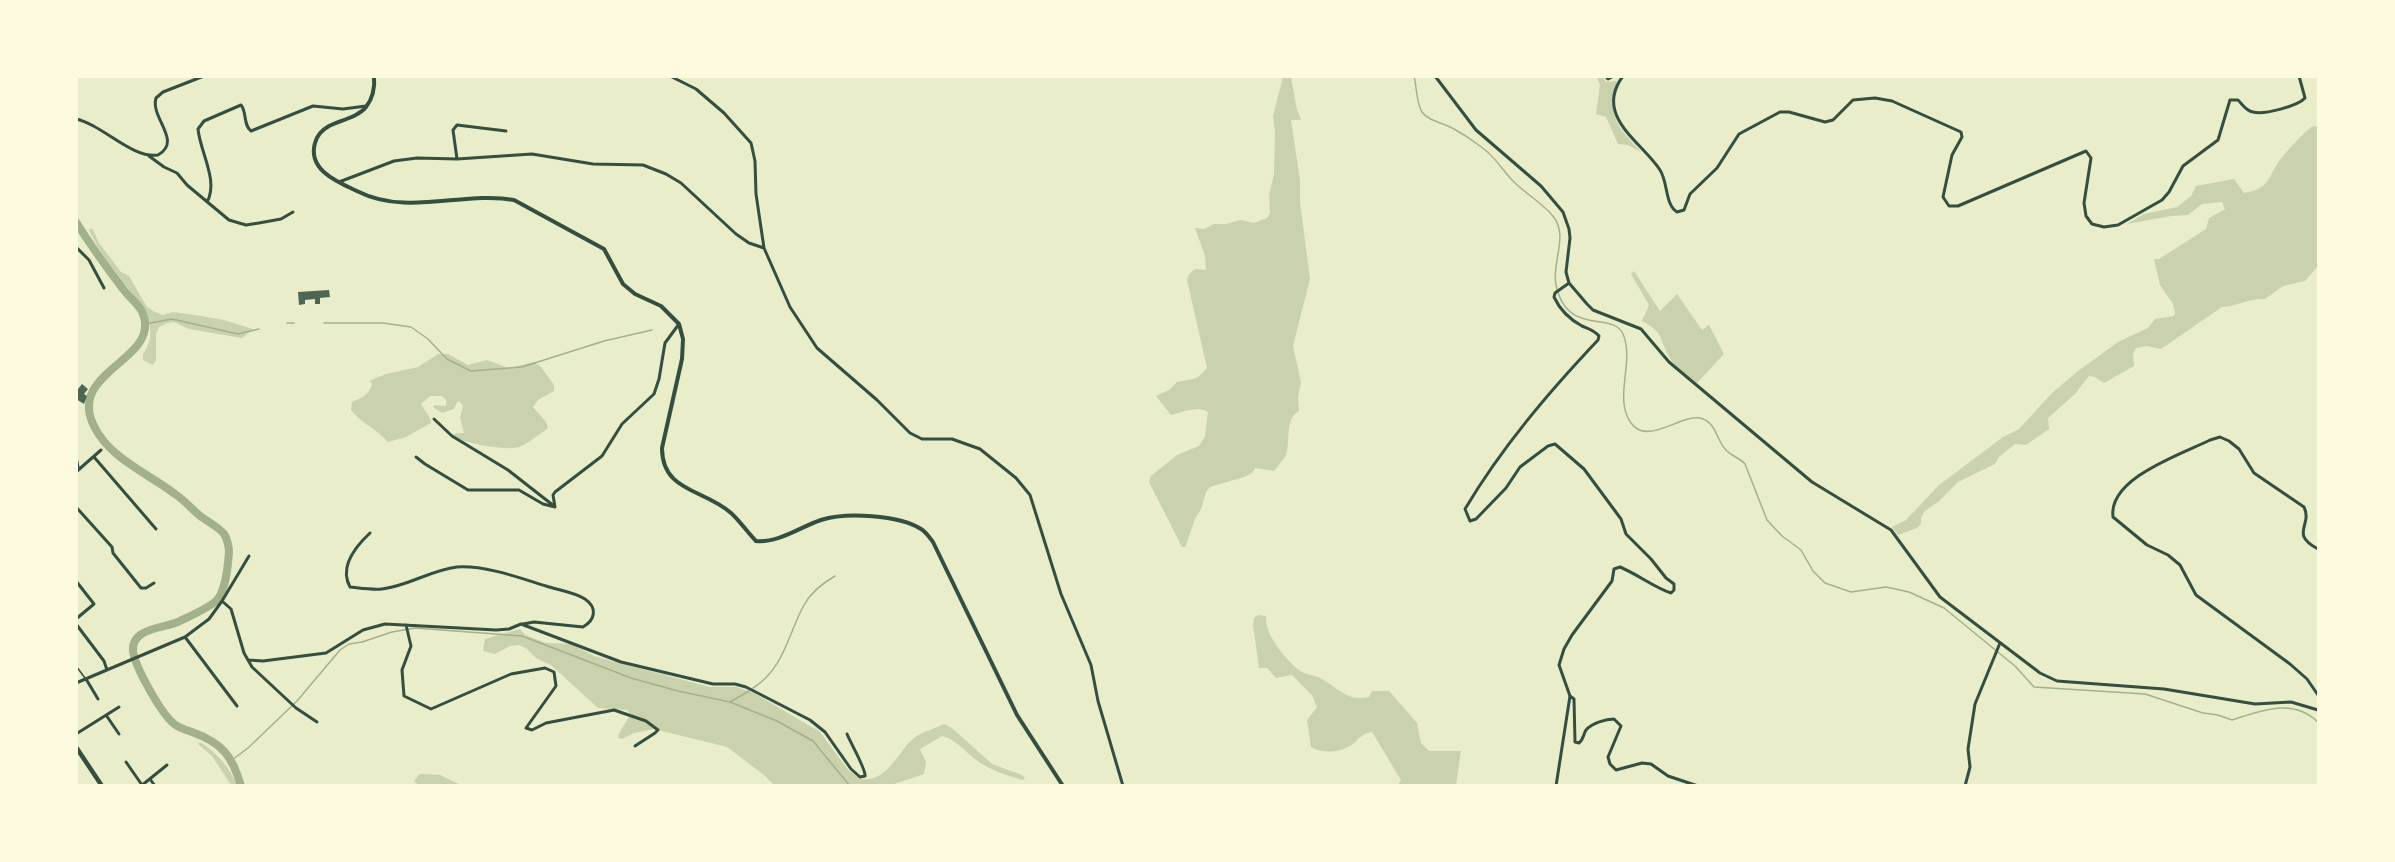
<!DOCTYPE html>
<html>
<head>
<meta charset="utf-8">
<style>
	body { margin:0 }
	#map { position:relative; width:2395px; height:862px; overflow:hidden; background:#e9edc9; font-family:"Noto Sans",sans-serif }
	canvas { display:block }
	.frame { position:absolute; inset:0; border:78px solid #fefae0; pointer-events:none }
</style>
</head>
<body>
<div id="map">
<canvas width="2395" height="862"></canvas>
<div class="frame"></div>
</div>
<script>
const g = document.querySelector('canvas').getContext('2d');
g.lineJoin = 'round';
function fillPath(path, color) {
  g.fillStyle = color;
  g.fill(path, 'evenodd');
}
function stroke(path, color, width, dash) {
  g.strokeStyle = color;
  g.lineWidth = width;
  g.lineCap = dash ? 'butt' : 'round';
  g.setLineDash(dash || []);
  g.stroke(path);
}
const green = new Path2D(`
	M1283,77H1291L1297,110L1301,120H1291L1300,180V202L1310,279L1293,346L1301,382L1298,397L1299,411C1284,419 1291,441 1286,455C1283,460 1278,466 1274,471L1255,468L1252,473L1244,477L1210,487L1206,492L1201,509L1195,519L1186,545L1185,547H1182L1149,482L1151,476L1177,455L1199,446L1205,436L1208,412C1198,405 1183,412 1171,415L1156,396L1169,390L1177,382L1197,378L1207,368L1187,280L1189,274L1195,269L1206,270L1205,256L1195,228L1204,229L1214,224H1226L1240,220L1254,223L1267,218L1270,213L1269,195L1274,174L1275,132L1273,116Z
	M1597,77H1603L1606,82L1617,81C1605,115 1619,128 1641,152L1628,145L1618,144L1606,117L1596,114L1600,85Z
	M2313,126L2318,127V266L2305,281L2283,286L2265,299C2249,298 2238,306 2222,307L2161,349L2147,346L2136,348L2133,354L2134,366L2104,383L2095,377L2089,376L2075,394L2048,418L2049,429L2026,445L2015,444L1999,457L1995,464L1958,482L1939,501L1925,511L1921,518V524L1917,528L1898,535L1892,527L1906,520L1939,485L2003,437L2019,429L2052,393L2078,371L2118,342L2148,328L2155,319L2174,316L2175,313L2173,304L2160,285L2154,259H2159L2206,229L2209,218L2225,209L2222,202L2202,204L2188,215L2171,216L2127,224L2144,214L2177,207L2191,196L2196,186L2234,179L2244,193C2271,188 2267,178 2280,160C2287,151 2304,132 2313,126Z
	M92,228L99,243L121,272L129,276L147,307L155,312L163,315L173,312L195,315L224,320L253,329L242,338L189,329L174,322L167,323L159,327L156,334V360L153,365L143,360V354C164,326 136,299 119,277C108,262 97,247 89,230Z
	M1634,271L1660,311L1677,294L1702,330L1709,325L1724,354L1697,383C1688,375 1673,366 1668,355C1659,337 1663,332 1642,321L1649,305L1631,274Z
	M438,354H448L468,365L487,360L508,368L534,362L541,367L554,385V391L538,400L533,407L546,422L548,428C540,434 529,443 519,447C508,451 462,444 454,435L456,433H464L460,417L463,406L460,402H457L454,409L442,413L433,407L434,405L446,406V400L442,396H430L421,404L430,418L431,423L406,437L388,442C377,429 361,423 351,410L352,402C361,398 370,395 372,383L369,381L386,374L418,367Z
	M1258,615L1266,616C1264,634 1286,660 1300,671C1306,675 1316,675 1322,679C1339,689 1348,702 1369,697L1372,691H1389L1417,723L1421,743L1429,751H1461L1456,785H1398L1401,780L1372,732C1357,735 1359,742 1348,747C1337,753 1321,753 1311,747L1307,720L1317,707L1312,695L1292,675L1276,678L1267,668H1259L1253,625L1254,618Z
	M520,629L525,635L546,643L571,644L594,656L623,664L710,687H736L752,692L820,732L849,771L861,779C889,782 896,753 914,738C918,734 938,727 944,724L952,728L992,764L1022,775L1025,778L1023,780C1009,776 995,772 982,764C969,756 956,739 942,736L920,749L926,762L924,774L891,785H774L764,775L727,747L654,729L634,733L622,739L618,738C620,728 627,723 630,714L627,710L598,708L551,665L536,658L527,649L519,645L510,646L495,654L483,651L485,639Z
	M200,742C217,753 229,766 237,785H231L212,756L198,744Z
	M420,774L440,775L461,785H418L414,781Z`);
const stream = new Path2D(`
	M1414,76C1417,88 1416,102 1422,112C1428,121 1444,123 1454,129C1463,134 1472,140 1480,146C1496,157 1502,170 1514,182C1526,194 1541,202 1552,215C1570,235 1551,262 1556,285C1567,337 1613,311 1623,334C1635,362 1613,398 1631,423C1648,447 1684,411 1703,419C1717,424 1717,443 1727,451C1733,457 1740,458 1745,464L1767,520L1782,536L1801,550L1813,571L1825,583L1851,592L1886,587L1909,592L1944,608L2015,666L2034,687L2145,694L2203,713L2218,715L2232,720C2261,711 2292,697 2318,722
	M287,323H294
	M324,323H383L411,327L428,339L447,359L471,371L522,367L604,341L652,330
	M145,324L172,319L238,334L259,329
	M753,688C784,669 788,634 804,605C811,592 823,583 835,576
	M730,702L749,691
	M232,760L248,748L297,701L340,650L349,644L362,642L392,632L415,628L522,636L631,678L678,691L730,702L777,721L813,741L850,786`);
const river = new Path2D(`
	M76,222C91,246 107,268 123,289C128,296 137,303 141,310C143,313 145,320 145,323C149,362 66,375 95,428C111,459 149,474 175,494C184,500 191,508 199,515C206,521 219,527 224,534C227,538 229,547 229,552C228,565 226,590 217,600C211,607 188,617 178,622C164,628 131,628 133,651C135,667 160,711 172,722C176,727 186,730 192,732C222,743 232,755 241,786`);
const building = new Path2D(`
	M329,290L330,297L320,298V304H315V299L305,300V304L299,305L298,292Z
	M82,384L88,389L84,394L87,396L84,404L76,399V388L78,389Z`);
const service = new Path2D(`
	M76,453L79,468
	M76,666L85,678`);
const minor = new Path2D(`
	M670,76L696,89L724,113L751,143L755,161L756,194L764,248L790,307L817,348L877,400L910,433L922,439H952L980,449L1016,478L1030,495L1061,594L1091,665L1098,701L1123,786
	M76,119C103,125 132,159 158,155C183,141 150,118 156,98L163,92L204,76
	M149,156L164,167L177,173L187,185L229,220L246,225L259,223L281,219L293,212
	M457,159L453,130L457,125L506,131
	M339,182L394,161L417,158L457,159L532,154L593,164L643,165L666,174L681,183L736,234L749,243L764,248
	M207,202C219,181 200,152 198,129L204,121L241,105C247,112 243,125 251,131L313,106L343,109L366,106
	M76,247L89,260L104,288
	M434,419L452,436L508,470L554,506
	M94,457L156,529
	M416,457L425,464L468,490H519L543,504L555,507
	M76,472L101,450
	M76,507L112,547L113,553L141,588H146L154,583
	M555,507L553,495L555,492L602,456L622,424L654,394L659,379L665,343L679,324
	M370,533C356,546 339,567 350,587C360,588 372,590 382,589C408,586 431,570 457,567C485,565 520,578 546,586C558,590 574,592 585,599C598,608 595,620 583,627L534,622L523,624
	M76,581L94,604L76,619
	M222,601L249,556
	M76,624L104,661L107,670
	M406,625L411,646L402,670L404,696L431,709L511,674L545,668L554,672L556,686L526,728L532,730L546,723L614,710L646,721L658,730L655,733L635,746
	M185,637L237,706
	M248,660L252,667L296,708L317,722
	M86,679L98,699
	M76,683L185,637L209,619L222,601L231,609L244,653L248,660L263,661L326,653L363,630L385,624L496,630L509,629L521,624L621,662L713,684H735L746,687L810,720L825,732L851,769L860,777L865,776C866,769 851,744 847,734
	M1570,696L1574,699L1575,742L1579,743C1584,739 1583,735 1586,730C1592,723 1606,719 1614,719L1621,726L1608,757L1610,764L1616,770L1642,763L1651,764L1668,776L1698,786
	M106,715L119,734
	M76,734L119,707
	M126,762L142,785
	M150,779L155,786
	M141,786L167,765
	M1965,786L1970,767L1968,749L1975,704L2000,643`);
const tertiary = new Path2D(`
	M1435,76L1476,130L1541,186L1563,212L1569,229L1570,238L1566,272L1569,283L1587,304L1593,310L1641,329L1669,362L1812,482L1891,530L1940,597L2040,673L2057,681L2164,689L2255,704L2291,702L2318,710
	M1605,76L1608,79L1614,76
	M1623,76C1593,116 1642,142 1660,170C1668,182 1665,205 1677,212L1684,210L1690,194L1717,168L1739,134L1780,112H1789L1825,122L1833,120L1853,100L1875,98L1892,101L1961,132L1962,137L1952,155L1943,197L1949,206H1958L2086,151L2091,158L2084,203L2086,216L2092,224L2104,227L2118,225L2162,200L2169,192L2183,166L2218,140L2230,100H2238C2243,105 2246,111 2253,112C2264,115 2298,106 2305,98L2299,76
	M2318,549C2289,534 2313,525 2304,507L2254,473L2239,449L2229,441L2220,437L2210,440C2182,454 2108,478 2113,517L2147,545L2168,555L2180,565L2196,595L2290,664L2307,679L2318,695
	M1556,786L1570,696L1559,665L1564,649L1572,635L1612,581L1614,569L1620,567C1637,574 1655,588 1671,593L1674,590V584L1666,578L1651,559L1626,534L1621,519L1584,469L1555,444L1548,446L1520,467L1506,488L1476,519L1470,521L1465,509C1502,447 1548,393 1598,340L1599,336C1594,330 1589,329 1582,326C1569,319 1560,310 1554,297L1555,293L1569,283`);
const secondary = new Path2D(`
	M374,76C375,87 373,98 366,107C358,117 341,120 329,126C322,130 317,135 315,143C307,171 340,183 359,192C407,216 464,191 514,200L604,249L623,284L635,294L661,306L679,324L683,339L682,359L662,448C662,492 704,489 731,513C740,521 747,532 756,541C779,543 800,527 821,520C846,512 899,515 921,529C926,532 930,538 933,542L1017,715L1063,786`);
const primary = new Path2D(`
	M76,747L102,786`);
fillPath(green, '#cad2ad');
stroke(stream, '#a3b18a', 1.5);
stroke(river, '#a3b18a', 8);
fillPath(building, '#4f6655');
stroke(service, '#344e41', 1.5);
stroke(minor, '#344e41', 3);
stroke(tertiary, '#344e41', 3);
stroke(secondary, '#344e41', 4);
stroke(primary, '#344e41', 4.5);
</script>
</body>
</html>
